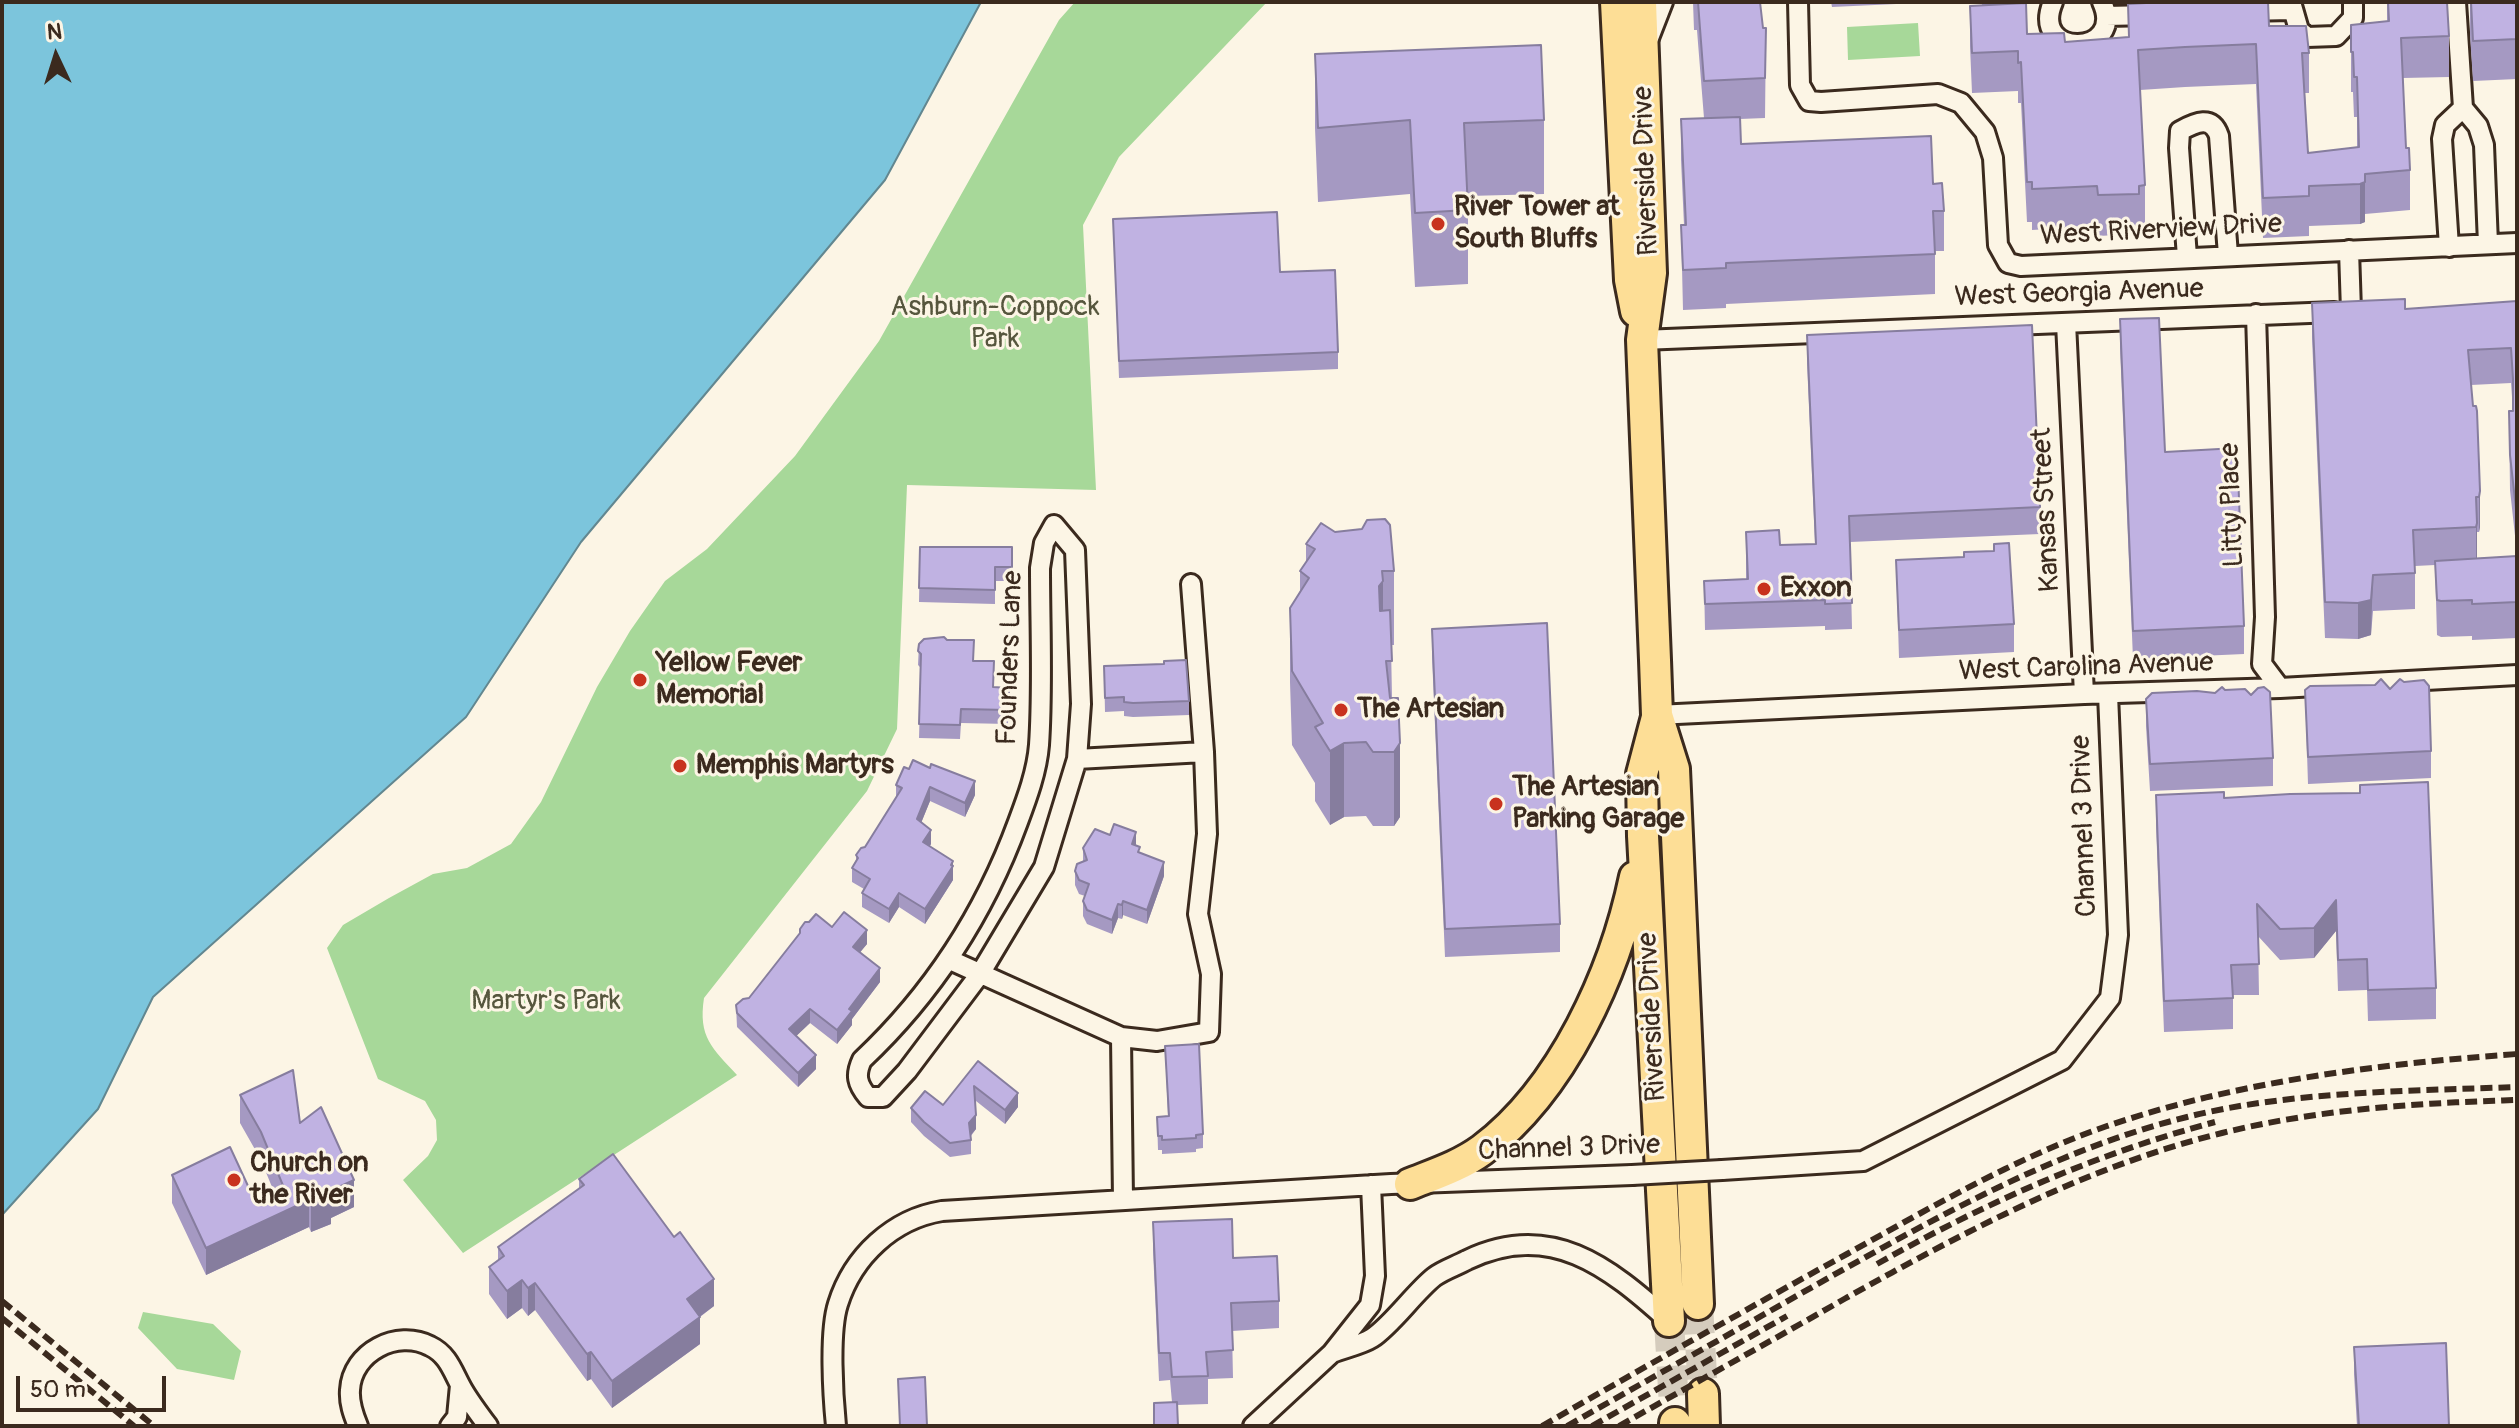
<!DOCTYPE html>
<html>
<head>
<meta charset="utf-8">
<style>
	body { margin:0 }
	#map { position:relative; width:2519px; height:1428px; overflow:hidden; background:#fcf5e5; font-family:Pangolin,sans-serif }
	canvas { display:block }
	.frame { position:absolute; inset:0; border:4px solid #3b2a1e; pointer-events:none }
	.north { position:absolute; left:16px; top:16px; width:80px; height:80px; -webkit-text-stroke:6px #fcf5e5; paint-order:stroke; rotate:356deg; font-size:22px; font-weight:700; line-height:32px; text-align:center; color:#3b2a1e }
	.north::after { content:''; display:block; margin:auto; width:28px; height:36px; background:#3b2a1e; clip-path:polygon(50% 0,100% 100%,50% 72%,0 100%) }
	.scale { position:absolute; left:16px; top:1376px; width:150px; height:36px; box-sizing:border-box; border:4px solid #3b2a1e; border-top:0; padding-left:10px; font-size:24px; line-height:28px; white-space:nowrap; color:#3b2a1e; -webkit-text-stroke:6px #fcf5e5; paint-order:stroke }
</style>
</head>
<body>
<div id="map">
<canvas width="2519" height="1428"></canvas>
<div class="frame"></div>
<div class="north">N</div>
<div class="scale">50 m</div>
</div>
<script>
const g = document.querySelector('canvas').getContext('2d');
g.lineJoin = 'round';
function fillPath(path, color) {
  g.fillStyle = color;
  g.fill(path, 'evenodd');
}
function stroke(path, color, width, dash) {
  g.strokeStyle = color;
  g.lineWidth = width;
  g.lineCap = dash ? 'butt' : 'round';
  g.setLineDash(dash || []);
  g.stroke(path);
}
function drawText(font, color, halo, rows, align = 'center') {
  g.font = font + ' Pangolin,sans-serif';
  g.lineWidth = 6;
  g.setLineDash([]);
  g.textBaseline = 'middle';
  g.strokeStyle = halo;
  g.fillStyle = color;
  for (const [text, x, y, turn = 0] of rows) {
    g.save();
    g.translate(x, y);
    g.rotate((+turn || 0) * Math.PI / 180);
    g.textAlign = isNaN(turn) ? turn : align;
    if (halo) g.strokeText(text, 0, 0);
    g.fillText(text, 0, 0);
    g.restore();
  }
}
const green = new Path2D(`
	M1075,2H1267L1119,157L1083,225L1096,490L907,485L897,729L867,791L704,998C698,1037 712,1048 737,1075L463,1253L403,1180L428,1156L437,1140L436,1120L425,1101L378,1079L327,948L343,925L389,898L433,874L467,868L511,844L541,802L597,687L630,631L665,581L707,549L795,456L879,341L1059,20Z
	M1918,23L1920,56L1848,60L1847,27Z
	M143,1312L213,1324L241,1351L234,1380L177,1369L138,1328Z`);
const water = new Path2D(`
	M2,2H981L885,180L581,542L466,717L153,997L98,1109L2,1215Z`);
const primaryTunnel = new Path2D(`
	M1698,1304L1703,1394
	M1669,1321L1675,1423`);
const minor = new Path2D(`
	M1798,2L1800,85L1809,101L1821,102L1938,94L1961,103L1985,132L1993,158L1998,245L2008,263L2021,266L2517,243
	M2053,2C2029,59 2127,57 2102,2
	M2291,2L2299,30L2307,37L2336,36L2353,18V2
	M2245,11L2291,10
	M2106,16L2152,15
	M1649,38L1663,2
	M2463,108L2478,126L2484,145L2488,244
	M2449,247L2442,139L2445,125L2463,108L2456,2
	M2349,250L2351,311
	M2187,257L2179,148L2180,131C2196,122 2212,115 2219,136L2228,255
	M2256,314L2265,617L2262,664L2280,688
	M2066,323L2084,694
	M1642,340L2334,312
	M1054,525L1075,550L1081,704L1077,759L1044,867L980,974L907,1071L883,1097H868C857,1084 855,1075 862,1060C932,994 985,912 1018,822C1027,798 1037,771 1039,745C1043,687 1040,627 1040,568L1044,543Z
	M1657,715L2084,694L2280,688L2517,675
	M1077,759L1204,752
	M948,959L1121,1037L1157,1041L1209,1032L1211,974L1198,914L1207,834L1204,752L1191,584
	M1121,1037L1123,1200
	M1722,1170L1863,1161L2062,1060L2110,998L2118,935L2108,694
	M1332,1353C1344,1348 1361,1345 1372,1338C1392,1325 1414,1293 1434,1277C1443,1270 1456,1266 1467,1260C1550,1220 1608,1266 1669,1321
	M358,1426C353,1414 349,1403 350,1390C352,1352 397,1329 430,1346C449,1355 453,1373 463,1390C470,1402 479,1414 488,1426
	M450,1426L457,1417L460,1385
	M836,1426C833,1396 829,1332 838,1304C853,1256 893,1219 942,1211L1391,1184L1632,1175
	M1253,1426L1332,1353L1370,1305L1375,1276L1371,1185`);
const primary = new Path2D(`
	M1616,2L1630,280L1636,311
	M1641,2L1651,273L1642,340L1655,660L1657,715L1674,769L1698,1304
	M1657,717L1642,774L1643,836L1669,1321
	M1410,1184C1435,1174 1460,1166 1482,1150C1563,1089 1615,973 1635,877
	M1703,1394L1704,1426
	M1675,1426V1423`);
const rail = new Path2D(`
	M1877,1264C1985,1203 2095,1154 2215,1122
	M2,1301L154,1426
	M2,1318L134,1426
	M1542,1426C1643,1368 1745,1310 1847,1254C1932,1207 2015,1158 2107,1126C2239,1081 2379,1064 2517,1054
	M1567,1426C1655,1376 1742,1327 1830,1277C1944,1213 2059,1149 2187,1117C2290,1091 2411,1091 2517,1087
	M1592,1426L1787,1316
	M1619,1426C1695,1383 1771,1341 1846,1298C1966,1231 2088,1166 2222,1133C2319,1109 2418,1103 2517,1100`);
const minorBridge = new Path2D(`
	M1632,1175L1722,1170`);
const wall = new Path2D(`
	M1693,2H1760L1763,28H1766L1765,118L1740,119L1741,144L1933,184L1944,211V251H1935V294L1726,304V308L1683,310L1681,225H1684L1681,160V119L1704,118L1698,43L1697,30H1694Z
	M1831,2H1939L1832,7Z
	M1982,2H2022L2012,3V4L2027,34L2065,42L2128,38V4L2269,26L2309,53V93H2305L2308,153L2357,147V117H2354L2353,92H2351V25L2387,21V2L2449,36V77L2403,78L2406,148L2410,170V210L2365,214V222L2360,224L2309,226V236L2263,238L2256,84L2185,87L2140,90L2145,185V226H2139V234L2098,236L2097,226L2032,230V222H2027L2021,103H2018V91L1972,93L1970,46V6H1982Z
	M2470,2H2517V79L2473,81L2470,35Z
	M1315,54L1544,120V194L1468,196V284L1415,287L1410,194L1318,202L1315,128Z
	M1113,219L1280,272L1338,352V369L1119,378Z
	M2517,301V554L2510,490L2509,411H2513L2511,383L2471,385L2473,406H2476L2480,527L2479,532H2477V558L2517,556V638L2472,640V636L2441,637L2437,635L2435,565L2415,566V609L2373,611L2371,635L2358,639L2325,638L2312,338V303L2405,309Z
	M2120,319L2165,452L2244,626V654L2133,659L2120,347Z
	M1807,335L2040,507V534L1850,542L1852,629L1825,630V626L1705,630L1704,581L1746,579V532L1780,545L1815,544L1807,362Z
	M1306,544L1394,571V645H1391L1392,698L1400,817L1394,826H1373L1366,816L1344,817L1330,825L1315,801V783L1292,745L1290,682V608L1300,591V571L1306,562Z
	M920,547H1012V581H995V604L919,602Z
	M1964,557L2014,624V652L1899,658L1896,560Z
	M1432,629L1560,924V952L1445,957L1432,656Z
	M919,644L974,661L993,687L1009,688L1008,724L961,723L960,739L919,738L921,668L918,665Z
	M1104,666L1189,701V715L1133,717L1124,716V711L1105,712Z
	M2305,690L2431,751V778L2308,784Z
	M2146,699L2273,758V786L2150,791L2146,726Z
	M904,767L975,795L965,817L930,801L921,823L931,844L930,846L953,875V880L925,924L899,907L889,923L862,907V893L864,889L852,882V868L856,860V855L865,847L896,799V785Z
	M2156,795L2224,798L2436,988V1019L2368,1021L2367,990L2338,991L2336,931L2314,958L2280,960L2258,936L2259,995H2233V1029L2164,1032L2156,825Z
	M1136,845L1140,853L1164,876L1147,924L1123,915L1122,919L1118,918L1112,934L1087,924L1083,916V901L1085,896L1079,894L1075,885V871L1083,862V848Z
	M832,927L867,944L860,952L880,982L852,1019V1025L837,1044L810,1023L796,1036L816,1069L798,1087L737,1027L736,1005L749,998Z
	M1165,1046L1203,1134V1148L1196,1149V1152L1162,1154V1150H1158L1157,1117H1168Z
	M978,1061L1018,1107L1005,1124L976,1101V1129L971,1136V1154L950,1157L924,1136L911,1122V1108L943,1105Z
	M240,1095L300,1123L354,1207L331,1218V1224L311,1232L309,1227L206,1275L172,1203V1175L255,1201L274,1192L261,1160L240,1123Z
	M579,1179L714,1306L700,1317V1344L612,1408L591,1379L587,1381L535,1310L528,1316L522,1308L507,1319L489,1294V1267L498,1260V1247L579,1189Z
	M1153,1222L1233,1258L1279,1301V1328L1232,1331L1233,1378L1208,1379V1404L1177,1405L1172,1402L1170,1380L1159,1381L1153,1250Z
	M2354,1347L2449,1426H2357L2354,1374Z`);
const shadedWall = new Path2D(`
	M2365,182V222L2360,224V184Z
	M2480,491V527L2479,532V497Z
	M2477,523V559L2476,563V527Z
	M2373,575L2371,635L2358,639V603Z
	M1383,581V655L1379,586Z
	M1344,743V817L1330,825V751Z
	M1400,743V817L1394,826V752Z
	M975,781V795L965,817V803Z
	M930,787V801L917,833V819Z
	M931,830V844L923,856V842Z
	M1136,832V846L1132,844Z
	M953,861V880L925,924V909Z
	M1164,862V876L1147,924V910Z
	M899,893V907L889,923V909Z
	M2336,900V931L2314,958V928Z
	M1123,901V915L1122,919V905Z
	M1118,904V918L1112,934V920Z
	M867,930V944L853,961V947Z
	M880,968V982L852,1019V1025L837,1044V1030L849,1009Z
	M810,1009V1023L789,1043V1029Z
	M816,1055V1069L798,1087V1073Z
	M1018,1093V1107L1005,1124V1110Z
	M976,1115V1129L969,1137V1123Z
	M354,1180V1207L331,1218V1224L311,1232V1204L330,1191Z
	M309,1200V1227L206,1275V1248Z
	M714,1279V1306L687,1326V1299Z
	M522,1280V1308L507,1319V1291Z
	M535,1283V1310L528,1316V1288Z
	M700,1317V1344L612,1408V1381Z
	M591,1352V1379L587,1381V1354Z`);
const building = new Path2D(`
	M1698,2H1760L1763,28H1766L1765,78L1704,81Z
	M2164,2H2268L2269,26H2306L2309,53H2302L2308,153L2359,147L2357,77H2354L2353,52H2351V25L2389,21L2388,2H2447L2449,36L2401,38L2406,148H2409L2410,170L2365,174V182L2360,184L2309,186V196L2263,198L2256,44L2185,47L2138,50L2145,185L2139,186V194L2098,195L2097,186L2032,189V182H2027L2021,62L2018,63V51L1972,53L1970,6L2026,3L2027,34L2064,33L2065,42L2129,37L2128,4Z
	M2471,2H2517V39L2473,41Z
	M1541,45L1544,120L1464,123L1468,210L1415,213L1410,120L1318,128L1315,54Z
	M1740,117L1741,144L1931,136L1933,184L1942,183L1944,211H1933L1935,254L1726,263V268L1683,270L1681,225H1686L1681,119Z
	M1277,212L1280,272L1335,270L1338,352L1119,361L1113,219Z
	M2405,299V309L2517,301V518L2510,455L2509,411H2513V379L2511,348L2468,350L2473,406H2476L2477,411L2480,491L2479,497H2476L2477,523L2476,527L2413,530L2415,573L2373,575L2371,600L2358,603L2325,602L2312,303Z
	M2159,318L2165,452L2237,448L2244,626L2133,631L2120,319Z
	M2032,325L2040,507L1849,516L1852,603L1825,604V600L1705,604L1704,581L1748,579L1746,532L1779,530L1780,545L1816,544L1807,335Z
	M1385,519L1390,525L1394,571H1382L1383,581L1379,586L1380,611L1390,610L1392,661H1386L1390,698H1398L1400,743L1394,752H1373L1366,742L1344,743L1330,751L1315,727L1323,723L1292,671L1290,608L1309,578L1300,571L1315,549L1306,544L1321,523L1335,532L1362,529L1367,520Z
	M2009,543L2014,624L1899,630L1896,560L1964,557V552L1994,551V544Z
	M920,547H1012V567H995V590L919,588Z
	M2517,556V602L2472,604V600L2441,601L2437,600L2435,561Z
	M1547,623L1560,924L1445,929L1432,629Z
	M944,637L947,640H974L973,661H994L993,687L1009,688L1008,710L961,709L960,725L919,724L921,654L918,651L919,644L924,639Z
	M1186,660L1189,701L1133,703L1124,702V697L1105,698L1104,666L1164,664V661Z
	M2381,679L2390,689L2400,679L2404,682L2424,680L2429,686L2431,751L2308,757L2305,690L2310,686L2375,685Z
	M2222,687L2225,690L2245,689L2251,695L2258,688L2264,687L2270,692L2273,758L2150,764L2146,699L2152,693L2197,691L2215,693Z
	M913,760L930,768L931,764L975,781L965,803L930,787L917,819L931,830L923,842L953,861L951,865L953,866L925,909L899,893L889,909L862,893L870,879L852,868L858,858L856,855L861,848L865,847L902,788L896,785L904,767L909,769Z
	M2428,782L2436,988L2368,990L2367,959L2338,960L2336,900L2314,928L2280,929L2257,904L2259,964L2231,965L2233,998L2164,1001L2156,795L2224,792V798L2290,794L2360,793V785Z
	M1114,824L1136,832L1132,844L1140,847L1138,852L1164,862L1147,910L1123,901L1122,905L1118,904L1112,920L1087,910L1083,901L1089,884L1079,880L1075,871L1077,864L1087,860L1083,848L1095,829L1110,835Z
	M844,912L867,930L853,947L880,968L849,1009L852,1011L837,1030L810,1009L789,1029L816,1055L798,1073L737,1013L736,1005L743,999L749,998L800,933V929L805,922H809L816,914L832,927Z
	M1199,1044L1203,1134L1196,1135V1138L1162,1140V1136H1158L1157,1117L1169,1116L1165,1046Z
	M978,1061L1018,1093L1005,1110L974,1086L976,1115L969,1123L971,1140L950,1143L924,1122L911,1108L925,1091L943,1105Z
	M293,1070L300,1123L321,1107L354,1180L330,1191L331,1196L311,1204L309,1200L206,1248L172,1175L230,1147L255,1201L284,1188L261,1132L240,1095Z
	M613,1154L674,1237L680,1232L714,1279L687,1299L700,1317L612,1381L591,1352L587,1354L535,1283L528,1288L522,1280L507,1291L489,1267L504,1256L498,1247L584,1185L579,1179Z
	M1232,1219L1233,1258L1277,1256L1279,1301L1231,1303L1233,1350L1206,1352L1208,1376L1172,1377L1170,1353H1159L1153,1222Z
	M2446,1343L2449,1426H2359L2354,1347Z
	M925,1377L927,1426H900L898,1379Z
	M1177,1402L1178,1426H1154V1403Z`);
const markers = [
	[1438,224,8,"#c8321e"],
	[1764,589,8,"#c8321e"],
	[640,680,8,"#c8321e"],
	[1341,710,8,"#c8321e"],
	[680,766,8,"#c8321e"],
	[1496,804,8,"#c8321e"],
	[234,1180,8,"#c8321e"]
];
const streetNames = [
	["Riverside Drive",1647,171,-92],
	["West Riverview Drive",2161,231,-3],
	["West Georgia Avenue",2079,294,-2],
	["Litty Place",2233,505,-92],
	["Kansas Street",2047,510,-93],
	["Founders Lane",1011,658,-88],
	["West Carolina Avenue",2086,668,-2],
	["Channel 3 Drive",2085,826,-92],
	["Riverside Drive",1653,1017,-93],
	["Channel 3 Drive",1569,1149,-2]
];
const poiNames = [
	["River Tower at",1454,208],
	["South Bluffs",1454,240],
	["Exxon",1780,589],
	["Yellow Fever",656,664],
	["Memorial",656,696],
	["The Artesian",1357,710],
	["Memphis Martyrs",696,766],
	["The Artesian",1512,788],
	["Parking Garage",1512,820],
	["Church on",250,1164],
	["the River",250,1196]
];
const parkNames = [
	["Ashburn-Coppock",995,308],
	["Park",995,340],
	["Martyr's Park",546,1002]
];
fillPath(green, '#a7d899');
fillPath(water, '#7cc5dc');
stroke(water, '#628790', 2);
stroke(primaryTunnel, '#d5ccbd', 30, [30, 15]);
stroke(minor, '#3b2a1e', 24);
stroke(primary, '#3b2a1e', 36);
stroke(minor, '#fcf5e5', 18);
stroke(primary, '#fdde96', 30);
stroke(rail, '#3b2a1e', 6, [12, 6]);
stroke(minorBridge, '#3b2a1e', 24, []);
stroke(minorBridge, '#fcf5e5', 18);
fillPath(wall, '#a599c2');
fillPath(shadedWall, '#867d9e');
fillPath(building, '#c0b2e2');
stroke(building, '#867d9e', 2);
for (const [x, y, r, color] of markers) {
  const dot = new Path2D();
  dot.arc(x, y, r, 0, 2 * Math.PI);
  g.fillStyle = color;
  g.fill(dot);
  stroke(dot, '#fcf5e5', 3);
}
drawText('28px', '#3b2a1e', '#fcf5e5', streetNames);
drawText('bold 28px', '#3b2a1e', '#fcf5e5', poiNames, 'left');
drawText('28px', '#56563d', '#fcf5e5', parkNames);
</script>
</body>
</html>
